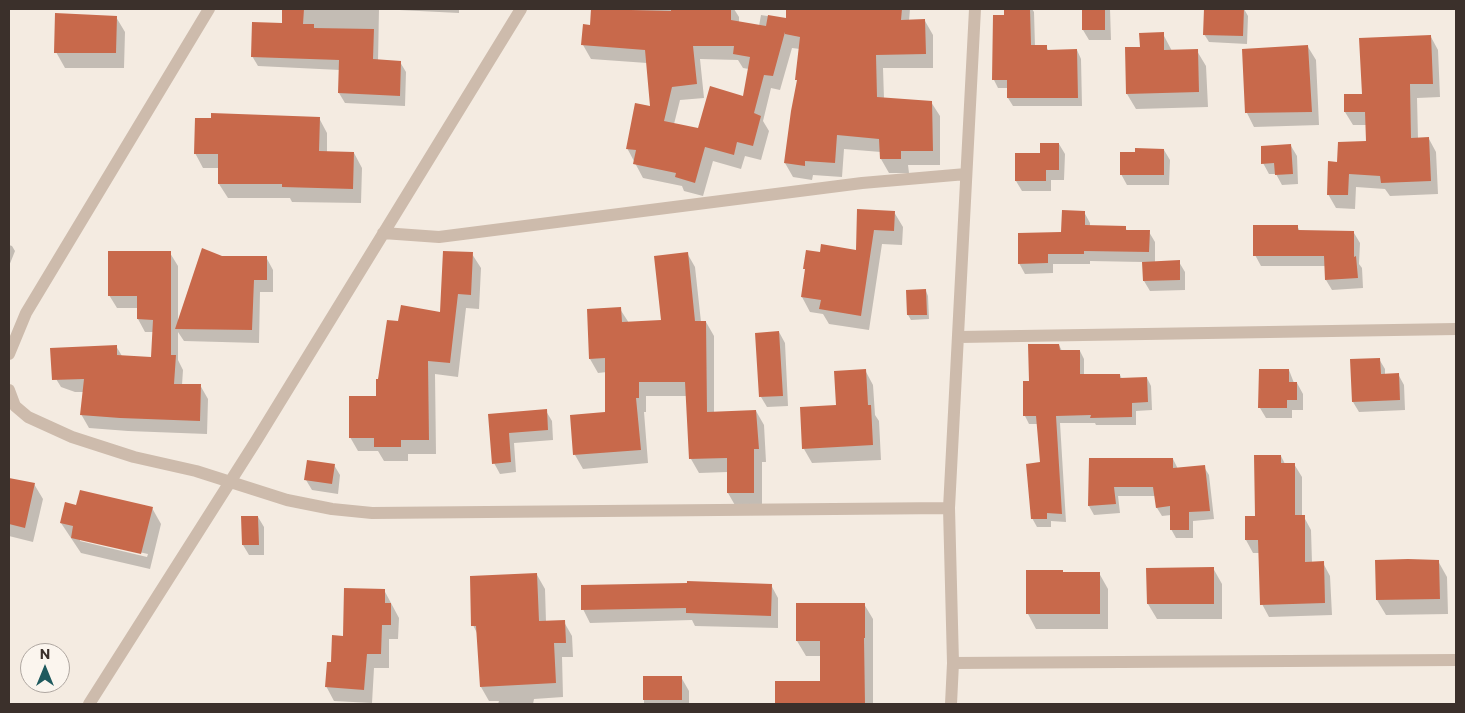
<!DOCTYPE html>
<html>
<head>
<meta charset="utf-8">
<style>
	body { margin:0 }
	#map { position:relative; width:1465px; height:713px; overflow:hidden; background:#f4ebe1; font-family:Commissioner,sans-serif }
	canvas { display:block }
	.frame { position:absolute; inset:0; border:10px solid #3b302b; pointer-events:none }
	.north { position:absolute; left:20px; top:643px; width:50px; height:50px; box-sizing:border-box; background:#fbf5ee; border:1px solid #aea6a0; border-radius:50%; rotate:0deg; font-size:14px; font-weight:700; line-height:20px; text-align:center; color:#3b302b }
	.north::after { content:''; display:block; margin:auto; width:18px; height:22px; background:#1f5a5e; clip-path:polygon(50% 0,100% 100%,50% 72%,0 100%) }
</style>
</head>
<body>
<div id="map">
<canvas width="1465" height="713"></canvas>
<div class="frame"></div>
<div class="north">N</div>
</div>
<script>
const g = document.querySelector('canvas').getContext('2d');
g.lineJoin = 'round';
function fillPath(path, color) {
  g.fillStyle = color;
  g.fill(path, 'evenodd');
}
function stroke(path, color, width, dash) {
  g.strokeStyle = color;
  g.lineWidth = width;
  g.lineCap = dash ? 'butt' : 'round';
  g.setLineDash(dash || []);
  g.stroke(path);
}
const shadow = new Path2D(`
	M283,9H459V13L379,9L378,61L400,62L406,72L405,106L345,103L339,93L340,70L258,66L252,56L283,24Z
	M592,9H734L739,17V23L759,26L761,15L836,27L852,18L853,9H910L909,21H925L933,35V68H883L884,99L931,102L940,116V165H908L909,173H889L881,159V152L844,149L842,177L813,175L812,180L793,177L785,163L792,111L798,82L796,79L800,49L792,48L780,90L771,88L763,121L769,131L761,160L745,156L741,169L713,161L703,196L684,191L682,186L643,178L627,148L652,108L647,63L591,59L583,45L591,26ZM700,59L738,60L743,68L749,69L744,97L699,129L674,124L680,100L704,98Z
	M1005,9H1032L1034,12L1035,47H1046L1049,51L1077,50L1081,59L1082,106H1013L1008,98V88H998L994,80L1005,16Z
	M1083,9H1110L1111,40H1089L1083,30Z
	M1206,9H1244L1248,16L1247,44L1209,42L1204,34Z
	M116,17L125,32L124,68H65L56,52Z
	M1163,34L1172,51H1197L1206,66L1208,107L1136,109L1127,94L1141,48Z
	M1431,37L1438,50L1440,97L1417,98L1418,139H1429L1436,152L1438,194L1390,196L1385,189L1356,187L1355,209L1336,208L1328,194L1338,163L1367,142V125H1353L1345,112Z
	M1308,47L1316,60L1319,125L1254,127L1247,113L1243,50Z
	M319,118L327,133V153H354L362,168L361,203L292,202L290,198H228L219,184V168H203L195,153Z
	M1059,144L1065,154L1064,180H1051V191H1022L1016,181L1042,154Z
	M1291,146L1297,156L1298,184L1282,185L1276,174H1269L1263,163Z
	M1164,150L1170,160L1169,185H1127L1121,174Z
	M858,211L894,212L903,227L902,245L882,244L869,330L829,324L823,314L810,312L802,297L806,271L805,269L821,254L857,251Z
	M1084,212L1090,223V226L1125,227L1127,231L1149,232L1155,242V263L1179,262L1185,272V290L1150,291L1144,281L1143,262L1090,261V264H1053V273L1025,274L1019,263L1062,234Z
	M1297,226L1300,231L1354,233L1360,243L1359,264L1362,268L1363,288L1332,290L1326,280L1325,266H1261L1255,255Z
	M9,245L12,246L15,251L9,266Z
	M170,253L178,266V322L222,257H266L273,270V292H260L259,343L184,341L178,332V360L183,370L182,385H200L208,399L207,434L128,431L89,428L81,414L84,392H75L61,387L53,374L116,346L122,356L152,359L153,332H145L138,319V308H117L109,295Z
	M687,253L695,267L701,322H706L714,336V413L756,411L764,425L766,462H762V506L736,507L728,493V472L699,473L691,459L687,396H646V412H644L648,463L583,469L575,455L572,417L607,414V372L598,373L590,359L620,309L629,323L662,321Z
	M472,254L481,268L479,309L466,308L458,377L435,374L436,454H408V461H384L378,451H358L350,437L377,397L379,380L399,323L442,313Z
	M926,291L928,296L929,319L911,320L908,315Z
	M779,332L785,343L788,406L767,407L761,397Z
	M1059,345L1062,351H1080L1084,359V376L1120,375L1122,379L1147,378L1151,386L1152,410L1136,411V425H1096L1095,423H1060L1066,522L1051,521V527H1037L1032,518L1041,463L1038,424H1029L1025,416L1030,382Z
	M1379,359L1385,369V375L1398,374L1404,385L1405,410L1359,412L1353,402Z
	M865,370L873,385L875,415L879,421L881,460L812,463L804,449Z
	M1289,370L1294,383H1297L1303,394V410H1292V418H1266L1260,408Z
	M546,411L552,421L553,440L514,443L516,472L500,474L494,463L490,415Z
	M1281,456L1285,464H1294L1302,477V517H1304L1311,530L1312,563H1323L1330,576L1332,615L1269,617L1262,604L1260,553H1253L1246,540Z
	M1091,459H1173L1178,469L1204,467L1209,475L1214,519L1193,521V538H1176L1171,529V515L1162,516L1157,508L1155,496H1118L1120,513L1094,515L1089,506Z
	M334,465L340,475L338,494L312,490L306,480Z
	M9,479L34,484L43,499L33,542L9,536Z
	M77,506L152,508L161,524L150,569L81,553L61,523ZM80,539L148,554L147,557L80,541Z
	M258,517L264,527V555H249L243,545Z
	M1438,561L1447,577L1448,614L1386,615L1377,600Z
	M1213,568L1222,584V619H1157L1148,604Z
	M1063,573H1099L1108,589V629H1036L1028,614Z
	M537,575L545,589L546,622H564L572,636L573,657H562L563,697L534,699L533,704H498L499,701H489L481,687L478,635L473,625Z
	M771,585L778,598V628L695,626L692,620L590,623L583,609Z
	M384,590L399,618L398,639H389V668H374L372,703L334,701L326,686L333,664L344,637Z
	M797,604H864L873,619V704H776V683L821,682V656H806L797,641Z
	M644,677H681L689,691V704H644Z`);
const building = new Path2D(`
	M282,9H304L303,24H314V28L374,29L373,59L401,61L400,96L338,93L339,60L251,57L252,22L282,23Z
	M591,9L671,11V9H731V20L766,26L768,15L786,18V9H902L901,20L925,19L926,54L876,55L877,97L932,101L933,151H901V159H880L879,139L837,135L835,163L805,161V166L784,163L791,111L797,80H795L800,37L785,34V32L773,76L764,75L754,113L761,116L753,146L737,142L734,155L705,147L695,183L675,177L676,173L633,164L636,150L626,149L635,103L650,106L645,50L581,45L583,24L590,25ZM693,46H734L733,54L750,57L743,96L710,86L698,128L664,121L672,87L697,84Z
	M1004,9H1030L1031,45H1047V50L1077,49L1078,98H1007V80H992L993,15H1004Z
	M1082,9H1105V30H1082Z
	M1204,9H1244L1243,36L1203,35Z
	M55,13L117,16L116,53H54Z
	M1164,32V50L1198,49L1199,92L1126,94L1125,47H1140L1139,33Z
	M1431,35L1433,84H1410L1411,138L1429,137L1431,181L1381,183L1380,176L1349,174L1348,195H1327L1328,161L1337,162L1338,142L1366,141L1365,112H1344V94H1362L1359,38Z
	M1308,45L1312,112L1245,113L1242,49Z
	M211,113L320,117L319,151L354,152L353,189L282,187V184H218V154H194L195,118H211Z
	M1040,143H1059V170H1046V181H1015V153H1040Z
	M1291,144L1293,174L1275,175L1274,163L1261,164V146Z
	M1135,148L1164,149V175H1120V152H1135Z
	M857,209L895,211L894,231L874,230L861,316L819,309L821,300L801,297L805,269H803L806,250L820,252L821,244L856,250Z
	M1062,210L1085,211V225L1126,226V230H1150L1149,252L1084,251V254H1048V263L1018,264V233L1061,232Z
	M1253,225H1298V230L1354,231V257L1356,256L1358,278L1325,280L1324,256H1253Z
	M202,248L222,256H267V280H254L252,330L175,329Z
	M108,251H171V355H176L174,384H201L200,421L120,418L80,415L84,379L52,380L50,348L117,345V355L151,357L153,320L137,319V296H108Z
	M443,251L473,252L471,295L458,294L450,363L428,361L429,440H401V447H374V438H349V396H376V379H378L387,320L398,321L401,305L440,312Z
	M688,252L695,321H706L707,412L756,410L759,449H754V493H727V458L689,459L685,382H639V398H636L641,450L573,455L570,415L605,412V358L589,359L587,309L621,307L622,322L661,320L654,256Z
	M1180,260V280L1143,281L1142,262Z
	M926,289L927,315H907L906,290Z
	M779,331L783,396L759,397L755,333Z
	M1028,344H1059L1060,350H1080V374H1120V378L1147,377L1148,402L1132,403V417L1090,418L1091,415L1056,416L1062,514L1047,513V519H1031L1026,464L1040,462L1036,416H1023V381H1029Z
	M1380,358L1381,374L1399,373L1400,400L1352,402L1350,359Z
	M866,369L868,405H871L873,445L802,449L800,407L836,405L834,371Z
	M1259,369H1289V382H1297V400H1287V408H1258Z
	M547,409L548,430L509,433L511,462L492,464L488,414Z
	M1254,455H1281V463H1295V515H1305V562L1324,561L1325,603L1260,605L1258,540H1245V516H1255Z
	M1089,458H1173V468L1205,465L1210,511L1189,512V530H1170V506L1156,508L1153,487H1114L1116,504L1088,506Z
	M307,460L335,464L332,484L304,480Z
	M9,478L35,483L25,528L9,524Z
	M80,490L153,507L141,554L71,538L73,526L60,523L65,502L76,505Z
	M241,516H258L259,545H242Z
	M1408,559L1439,560L1440,599L1376,600L1375,560Z
	M1214,567V604H1147L1146,568Z
	M1026,570H1063V572H1100V614H1026Z
	M537,573L539,621L565,620L566,643H554L556,683L480,687L476,626H471L470,576Z
	M687,581L772,584L771,616L686,613V608L581,610V585L687,583Z
	M344,588L385,589V603H391V625H382L381,654H367L364,690L325,687L327,662H331L332,635L343,636Z
	M796,603H865V638H864L865,704H775V681H820V641H796Z
	M643,676H682V700H643Z`);
const minor = new Path2D(`
	M383,233L439,237L862,183L966,174
	M959,337L1456,329
	M9,354L26,313L209,9
	M9,390L15,406L28,417L72,437L134,457L196,471L287,500L332,509L372,513L949,508
	M953,663L1456,660
	M89,704L256,441L521,9
	M951,704L953,663L949,508L975,9`);
fillPath(shadow, '#0003');
fillPath(building, '#c8694b');
stroke(minor, '#cdbbac', 12);
</script>
</body>
</html>
